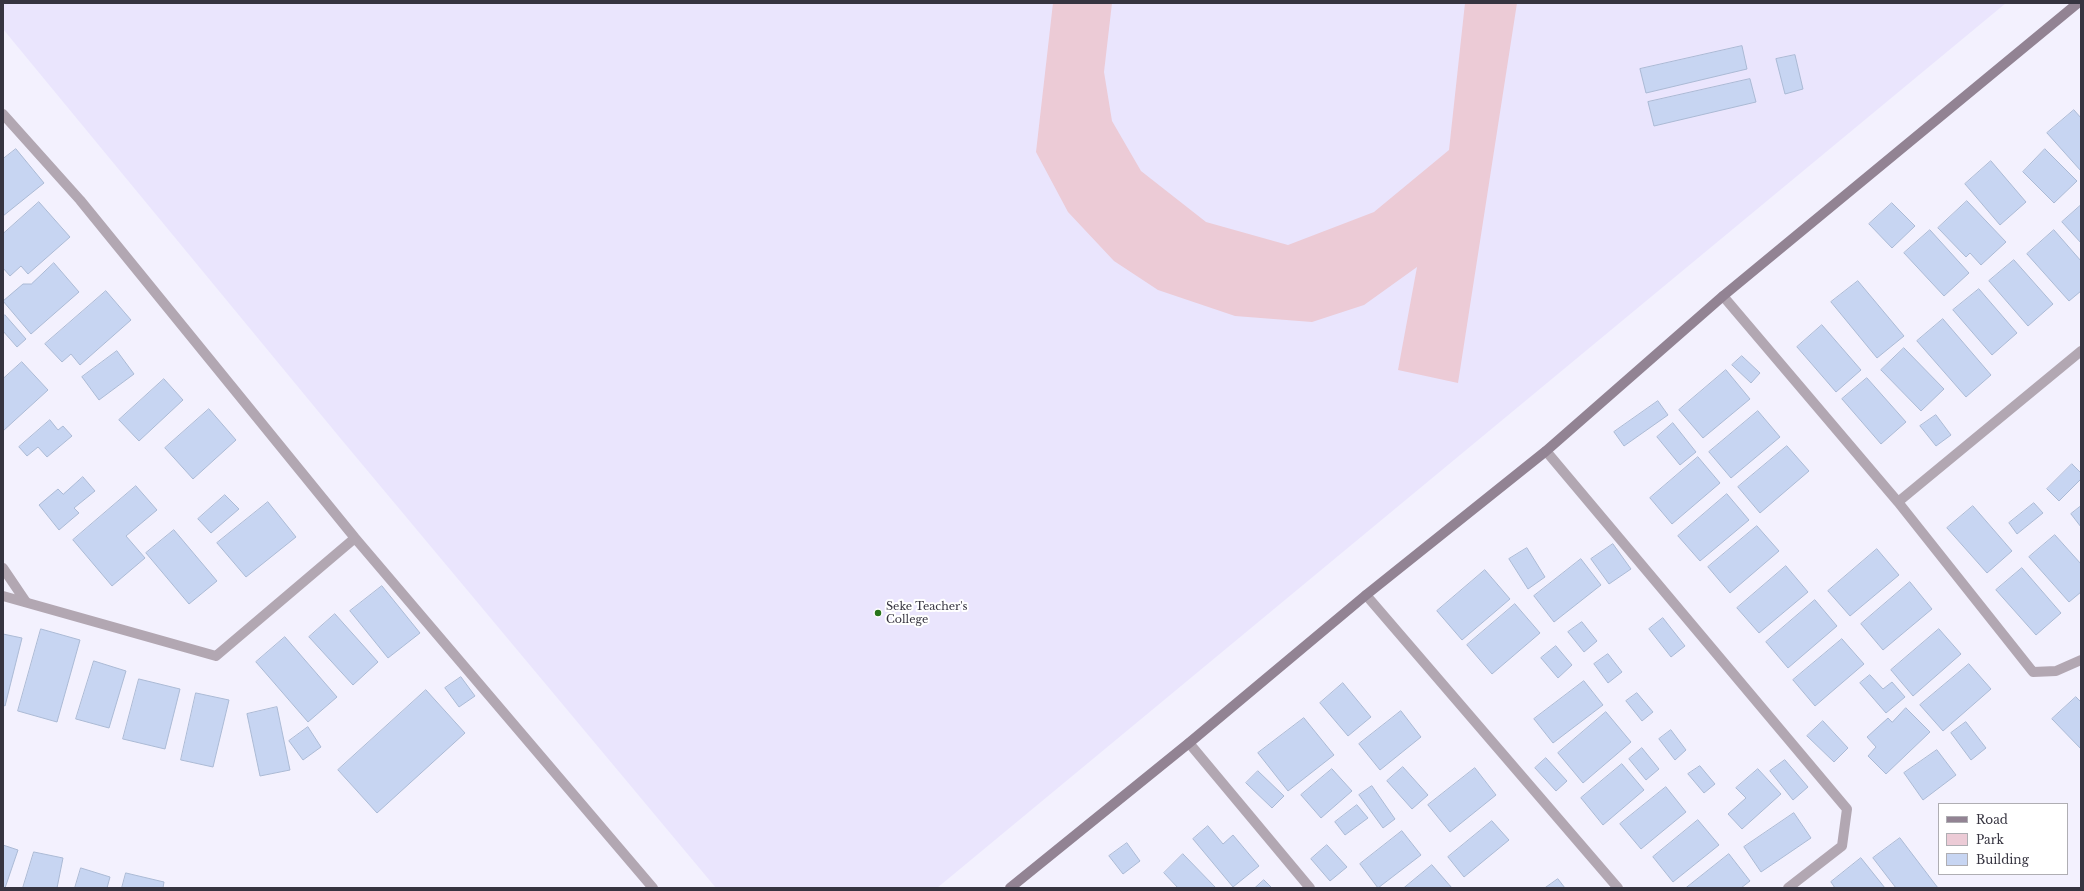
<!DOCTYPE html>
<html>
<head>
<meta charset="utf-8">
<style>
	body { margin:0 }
	#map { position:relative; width:2084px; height:891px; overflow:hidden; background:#f3f1fe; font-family:"Libre Baskerville",serif }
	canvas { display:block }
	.frame { position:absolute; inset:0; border:4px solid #363440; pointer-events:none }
	.legend { position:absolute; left:1938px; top:803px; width:130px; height:72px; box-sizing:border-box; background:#fff; border:1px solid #afaeb3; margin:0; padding:5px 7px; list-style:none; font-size:12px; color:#363440 }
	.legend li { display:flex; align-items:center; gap:8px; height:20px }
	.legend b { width:20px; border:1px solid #afaeb3 }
</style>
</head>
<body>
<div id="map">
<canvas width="2084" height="891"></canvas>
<div class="frame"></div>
<ul class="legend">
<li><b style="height:5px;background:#928393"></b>Road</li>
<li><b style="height:11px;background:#eccbd6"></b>Park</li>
<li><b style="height:11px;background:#c7d5f2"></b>Building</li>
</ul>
</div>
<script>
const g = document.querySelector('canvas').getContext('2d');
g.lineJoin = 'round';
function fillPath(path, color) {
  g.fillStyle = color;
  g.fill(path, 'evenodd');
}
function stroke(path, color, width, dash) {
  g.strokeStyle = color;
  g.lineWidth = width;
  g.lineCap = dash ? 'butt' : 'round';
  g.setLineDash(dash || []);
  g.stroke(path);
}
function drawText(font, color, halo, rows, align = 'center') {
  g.font = font + ' "Libre Baskerville",serif';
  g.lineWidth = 4;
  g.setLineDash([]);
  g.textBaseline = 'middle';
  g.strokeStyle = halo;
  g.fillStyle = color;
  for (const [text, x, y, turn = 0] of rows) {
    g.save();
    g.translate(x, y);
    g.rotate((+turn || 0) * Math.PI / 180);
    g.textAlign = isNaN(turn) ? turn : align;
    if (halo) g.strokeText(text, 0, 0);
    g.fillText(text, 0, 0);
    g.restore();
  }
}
const built = new Path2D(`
	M3,3H2006L937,888H716L341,439L3,29Z`);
const green = new Path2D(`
	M1053,3H1112L1104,72L1112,121L1141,171L1206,222L1288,245L1374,212L1449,150L1465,3H1517L1458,383L1398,370L1417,267L1364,305L1312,322L1235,316L1158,290L1114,261L1068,212L1036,152Z`);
const building = new Path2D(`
	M1742,46L1747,69L1646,93L1640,69Z
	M1795,55L1803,89L1785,94L1776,59Z
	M1750,79L1756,102L1654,126L1648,102Z
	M2074,110L2081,118V171L2047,133Z
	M16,149L44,183L3,216V159Z
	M2045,149L2077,181L2054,203L2023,172Z
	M1991,161L2026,202L2000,225L1965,184Z
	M1967,201L2006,242L1981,265L1970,253L1966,257L1938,228Z
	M39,202L70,237L28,274L21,266L10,276L3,268V234Z
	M1892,203L1915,226L1892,248L1869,224Z
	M2081,205V243L2062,222Z
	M1930,230L1969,273L1944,296L1904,253Z
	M2054,230L2081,261V291L2069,301L2027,254Z
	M2014,260L2053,304L2028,326L1989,281Z
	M54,263L79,292L31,334L3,301L23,284H31Z
	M1858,281L1904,336L1877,358L1831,302Z
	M1979,289L2017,333L1992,355L1953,310Z
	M106,291L131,320L80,365L71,354L62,362L45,344Z
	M5,315L26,339L17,347L3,331V317Z
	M1943,319L1991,375L1966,397L1917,341Z
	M1822,325L1861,370L1836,392L1797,347Z
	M1904,348L1944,389L1921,411L1881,370Z
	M117,351L134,374L99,400L82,377Z
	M1742,356L1760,373L1751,383L1732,365Z
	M22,362L48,390L3,431V379Z
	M1726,370L1750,399L1703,438L1679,410Z
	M1867,378L1906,422L1881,444L1842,399Z
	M164,379L183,400L139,441L119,420Z
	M1658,401L1668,415L1624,446L1614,432Z
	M209,409L236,440L193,479L165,448Z
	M1758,411L1780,437L1731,478L1709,452Z
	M1936,415L1951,435L1936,446L1920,426Z
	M50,420L58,430L63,426L72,436L47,457L38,447L27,456L19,447Z
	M1673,423L1696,452L1680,465L1657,437Z
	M1787,446L1809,471L1760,513L1738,487Z
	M1698,457L1720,483L1672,524L1650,498Z
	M2072,464L2081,473V479L2059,501L2047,489Z
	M83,477L95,491L74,508L79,513L59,530L39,505L58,489L63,494Z
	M136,486L157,510L126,536L145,558L112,586L73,540Z
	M1727,494L1749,520L1700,561L1678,536Z
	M225,495L239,509L211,533L198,519Z
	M268,502L296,537L246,577L217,543Z
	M2034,503L2043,513L2017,534L2009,523Z
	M1973,506L2012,551L1987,573L1947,528Z
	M2081,506V527L2071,514Z
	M1757,526L1779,551L1730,593L1708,567Z
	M174,530L217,581L189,604L146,553Z
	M2055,535L2081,564V592L2069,602L2029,557Z
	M1613,544L1631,569L1609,584L1591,559Z
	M1527,548L1545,577L1528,589L1509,559Z
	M1877,549L1899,575L1850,616L1828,591Z
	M1581,559L1601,585L1554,622L1534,596Z
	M1786,566L1808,592L1759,633L1737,608Z
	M2022,568L2061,613L2036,635L1996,590Z
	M1485,570L1510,599L1462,640L1437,611Z
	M1910,582L1932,609L1883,650L1861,624Z
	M382,586L420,633L388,658L350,611Z
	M1815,600L1837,626L1788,668L1766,642Z
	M1515,604L1540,633L1492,674L1467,645Z
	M335,614L378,662L353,685L309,637Z
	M1663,618L1685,646L1671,657L1649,629Z
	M1582,622L1597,641L1584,652L1568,632Z
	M41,629L80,640L57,722L18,711Z
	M1939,629L1961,654L1913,696L1891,670Z
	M3,634L22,638L5,706L3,705Z
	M285,637L337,697L308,722L256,662Z
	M1842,639L1864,664L1815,706L1793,680Z
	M1556,646L1572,665L1558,678L1541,658Z
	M1608,654L1622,672L1608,683L1594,664Z
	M94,661L126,671L109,728L76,719Z
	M1969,664L1991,689L1943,731L1920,705Z
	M1870,675L1883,689L1892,682L1905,697L1886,713L1860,683Z
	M461,677L475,696L459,707L445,688Z
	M139,679L180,689L165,749L123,739Z
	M1584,681L1603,705L1553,743L1534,719Z
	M1343,683L1371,717L1348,736L1320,703Z
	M426,690L465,733L377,813L338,770Z
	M196,693L229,700L213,767L181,760Z
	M1637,693L1653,712L1642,721L1626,701Z
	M2076,697L2081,702V749L2052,719Z
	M277,707L290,770L260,776L247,714Z
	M1906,708L1930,732L1886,774L1868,756L1876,747L1867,737L1888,718L1892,722Z
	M1401,711L1421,737L1380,770L1359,744Z
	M1606,712L1631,742L1583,783L1558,753Z
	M1304,718L1334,755L1288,791L1258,753Z
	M1823,721L1848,748L1834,762L1807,736Z
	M1966,722L1986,748L1971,760L1951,733Z
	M308,727L321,747L303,760L289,741Z
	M1671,730L1686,750L1675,760L1659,739Z
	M1642,748L1659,769L1646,780L1629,759Z
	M1937,750L1956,775L1923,800L1904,773Z
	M1546,758L1567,781L1556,791L1535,768Z
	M1785,760L1808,787L1793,800L1770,771Z
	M1622,764L1644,790L1603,825L1581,798Z
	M1700,766L1715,784L1704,793L1688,774Z
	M1403,767L1428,795L1412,809L1387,781Z
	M1475,768L1496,795L1450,832L1428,805Z
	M1332,769L1352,791L1321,818L1301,795Z
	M1758,769L1781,794L1742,829L1728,814L1746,798L1736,788Z
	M1258,771L1284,796L1272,808L1246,783Z
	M1372,786L1395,819L1383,828L1359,795Z
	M1666,787L1686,812L1641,849L1620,824Z
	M1357,805L1368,818L1345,835L1335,822Z
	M1794,813L1811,838L1761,872L1744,847Z
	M1698,820L1719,845L1673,882L1653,857Z
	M1492,821L1509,840L1464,877L1448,857Z
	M1208,826L1223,844L1233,835L1259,866L1233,887L1193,839Z
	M1402,831L1421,855L1378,888L1360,864Z
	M1900,838L1938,888H1896L1873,858Z
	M1127,843L1140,861L1123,874L1109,856Z
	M3,845L18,850L5,888H3Z
	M1327,845L1347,867L1330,881L1311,859Z
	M34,852L63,858L57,888H23Z
	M1183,854L1216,888H1178L1164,873Z
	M1729,854L1750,881L1741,888H1686Z
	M1861,858L1885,888H1835L1831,882Z
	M1432,865L1452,888H1404Z
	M81,868L110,877L107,888H75Z
	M126,873L164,882L163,888H122Z
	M1558,879L1565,888H1545Z
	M1264,880L1272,888H1255Z`);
const lane = new Path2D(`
	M3,568L26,602`);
const street = new Path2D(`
	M3,114L80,200L355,538L653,888
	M1723,296L1898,502L2033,672L2056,671L2081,660
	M1546,451L1847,809L1842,846L1788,888
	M1898,502L2081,351
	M1366,595L1618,888
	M3,596L216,656L355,538
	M1189,743L1310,888`);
const secondary = new Path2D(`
	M1010,888L1189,743L1366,595L1546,451L1723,296L2078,3`);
const markers = [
	[878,613,4,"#27741a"]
];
const poiNames = [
	["Seke Teacher's",886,607],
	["College",886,620]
];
fillPath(built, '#eae5fd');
fillPath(green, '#eccbd6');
fillPath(building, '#c7d5f2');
stroke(building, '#abbad5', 1);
stroke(lane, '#b2a7b2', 10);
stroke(street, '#b2a7b2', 10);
stroke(secondary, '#928393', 10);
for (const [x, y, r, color] of markers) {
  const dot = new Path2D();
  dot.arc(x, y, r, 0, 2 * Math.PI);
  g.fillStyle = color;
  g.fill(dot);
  stroke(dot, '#fff', 1.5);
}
drawText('11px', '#363440', '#fff', poiNames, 'left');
</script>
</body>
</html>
